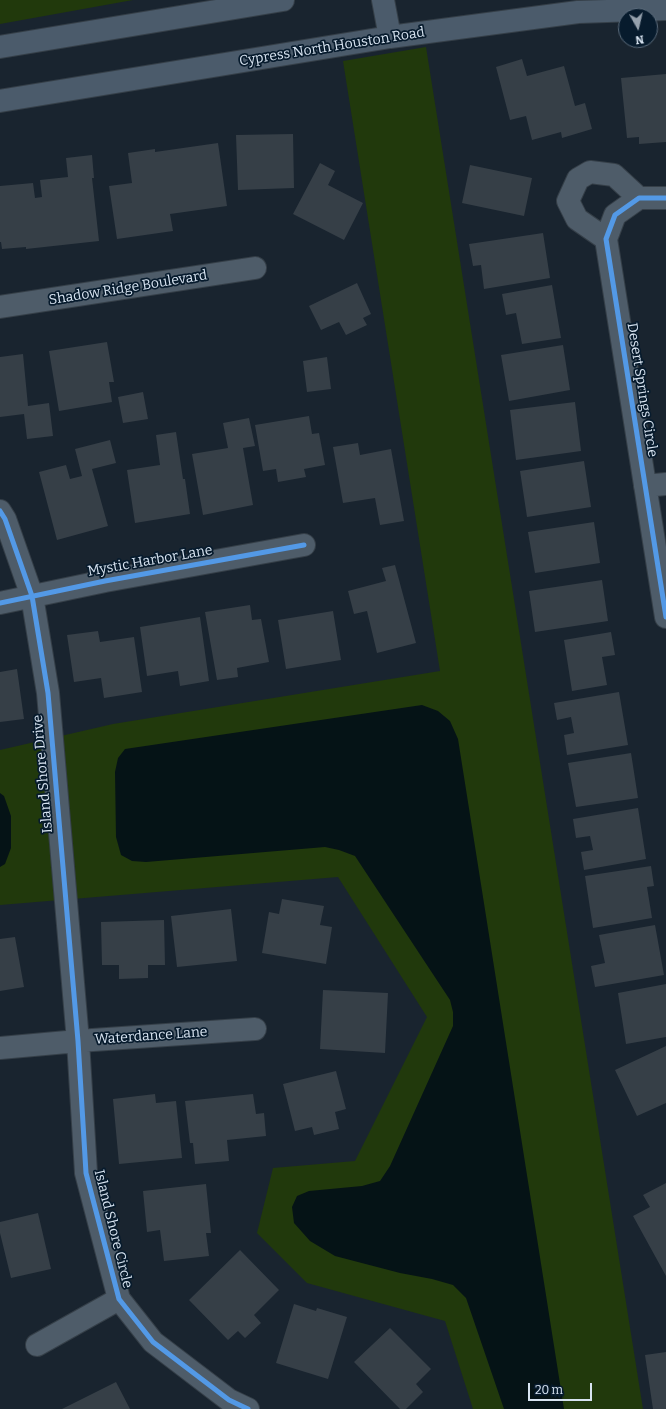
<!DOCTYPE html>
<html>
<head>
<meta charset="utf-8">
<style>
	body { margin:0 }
	#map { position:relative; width:666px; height:1409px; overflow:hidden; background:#19242f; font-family:Bitter,serif }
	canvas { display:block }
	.north { position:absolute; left:618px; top:8px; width:40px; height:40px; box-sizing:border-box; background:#071b2d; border:1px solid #5b6b7b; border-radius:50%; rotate:172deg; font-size:11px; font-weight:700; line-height:16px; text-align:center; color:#d8e4f1 }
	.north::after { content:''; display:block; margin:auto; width:14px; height:18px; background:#95a1ad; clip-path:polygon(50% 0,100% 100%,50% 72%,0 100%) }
	.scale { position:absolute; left:528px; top:1383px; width:64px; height:18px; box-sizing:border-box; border:2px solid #d8e4f1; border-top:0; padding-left:5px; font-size:12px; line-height:14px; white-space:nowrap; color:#d8e4f1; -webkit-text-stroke:3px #071b2d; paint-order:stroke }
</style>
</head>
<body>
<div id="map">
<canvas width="666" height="1409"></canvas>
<div class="north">N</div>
<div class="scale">20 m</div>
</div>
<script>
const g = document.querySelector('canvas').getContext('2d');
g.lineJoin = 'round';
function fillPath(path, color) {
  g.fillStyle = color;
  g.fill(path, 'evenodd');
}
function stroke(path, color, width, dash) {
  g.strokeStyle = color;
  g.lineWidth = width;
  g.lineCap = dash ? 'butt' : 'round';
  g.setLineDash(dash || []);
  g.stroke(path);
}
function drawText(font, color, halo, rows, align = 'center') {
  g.font = font + ' Bitter,serif';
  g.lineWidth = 3.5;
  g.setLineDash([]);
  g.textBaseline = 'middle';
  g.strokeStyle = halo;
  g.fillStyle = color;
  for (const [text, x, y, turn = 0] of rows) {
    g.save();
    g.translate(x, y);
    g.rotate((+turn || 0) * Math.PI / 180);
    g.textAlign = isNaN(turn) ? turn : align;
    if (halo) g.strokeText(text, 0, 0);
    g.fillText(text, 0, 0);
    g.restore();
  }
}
const green = new Path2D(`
	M0,0H133L0,24Z
	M426,47L643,1409H473L445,1321L307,1283L257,1233L273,1168L355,1161L427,1017L338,877L0,905V750L113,724L440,671L343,61Z`);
const water = new Path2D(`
	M422,705L438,711L450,721L458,739L564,1409H504L466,1298L453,1285L432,1279L400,1273L335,1256L310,1241L294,1223L292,1207L297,1196L309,1191L362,1186L380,1181L390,1166L453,1026V1012L450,1000L355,856L339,850L325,847L146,862L132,861L121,855L116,837L115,772L118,758L125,749Z
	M0,793L4,796L11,816V848L5,864L0,867Z`);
const building = new Path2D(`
	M522,59L527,76L564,66L575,106L585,103L592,129L562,138L561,132L532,140L526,116L510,120L496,67Z
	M666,74V142L639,144V137L627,138L621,78Z
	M293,134L294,188L238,190L236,135Z
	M218,143L227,206L170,214L173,231L117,239L109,186L132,183L128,153L155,149V152Z
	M92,155L94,178H92L99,241L26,249V247L2,249L1,242H0V186L33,183L35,198L42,197L40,180L68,177L66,158Z
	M320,163L335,171L328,185L363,203L344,240L293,214Z
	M470,165L532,178L524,216L462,203Z
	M543,233L550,278L484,289L481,265L473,266L469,244Z
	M357,283L371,314L363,318L367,325L346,335L339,322L321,330L309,306Z
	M552,285L561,338L522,344L516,313L506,315L502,294Z
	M107,342L114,382H109L112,402L59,411L49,351Z
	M563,345L570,390L509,401L501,355Z
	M23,354L28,406L49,403L53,436L27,439L24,414L0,417V357Z
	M327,357L331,389L307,392L303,361Z
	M143,392L148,419L123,423L118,397Z
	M575,402L581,451L516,460L510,410Z
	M309,416L312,434L319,433L325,465L304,469L306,477L278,482L276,469L263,471L255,425Z
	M249,418L255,446L243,448L253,505L203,515L192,454L228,448L223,423Z
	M176,432L183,479H185L190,514L135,523L127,470L160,465L156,435Z
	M110,440L116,463L92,469L108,526L57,540L39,472L66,465L70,479L82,476L75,449Z
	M358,443L360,455L391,449L404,521L380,525L375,498L343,503L333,447Z
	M584,461L591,507L527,517L520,471Z
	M594,522L600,563L535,573L528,532Z
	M395,565L416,643L377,653L367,611L354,614L348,591L386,581L382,568Z
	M602,580L608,621L535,632L529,591Z
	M250,605L252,620L261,619L269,662L237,668L238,677L217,680L205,612Z
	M333,611L341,660L286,669L278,620Z
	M200,617L209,681L180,686L178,671L147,676L140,627Z
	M98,631L100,642L134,637L142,692L104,698L101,678L74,682L67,635Z
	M611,632L615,655L602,657L607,685L572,691L564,640Z
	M17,669L24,719L0,722V672Z
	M619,692L628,745L567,755L564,735L574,733L571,717L557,720L554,703Z
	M631,753L638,798L576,807L568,763Z
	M638,808L646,859L584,870L581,852L593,850L590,836L576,838L573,819Z
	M651,866L654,886L647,887L652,918L593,928L585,876Z
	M282,899L324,906L320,925L332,927L326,964L262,953L269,912L279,914Z
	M231,909L237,961L177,967L171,916Z
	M164,920L165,965H148V978L119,979V965H102L101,922Z
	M655,925L664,975L595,987L591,966L605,963L599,935Z
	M15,937L24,987L0,991V939Z
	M666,984V1037L626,1044L618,993Z
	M323,990L388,993L385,1053L320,1049Z
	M666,1046V1103L637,1116L615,1070Z
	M336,1071L346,1109L335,1112L339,1129L314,1135L312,1127L295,1131L283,1084Z
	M155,1094L156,1103L176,1101L182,1158L119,1164L113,1099Z
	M253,1094L256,1114L264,1113L266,1136L227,1140L229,1161L195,1164L193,1143H190L185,1101Z
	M666,1183V1276L633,1216L650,1207L643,1195Z
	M206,1184L211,1233H206L209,1256L164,1261L160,1230L147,1232L143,1191Z
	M38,1213L51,1269L11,1278L0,1233V1222Z
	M240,1250L279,1290L254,1315L261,1323L245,1338L238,1331L228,1340L189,1300Z
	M294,1304L316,1311L317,1308L347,1317L328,1379L276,1363Z
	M390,1328L431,1369L416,1384L423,1392L406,1409H400L354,1362Z
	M666,1352V1409H653L645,1355Z
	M116,1382L130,1409H62Z`);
const minor = new Path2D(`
	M666,198H639L615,215L606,239L666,617
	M606,239L577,219L568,201L578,179L590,172L614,175L639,198
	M0,307L255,268
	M645,486L666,484
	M0,511L5,519L32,596L48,693L78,1041L86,1173L119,1299L153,1342L229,1400L248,1409
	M0,603L105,581L304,545
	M0,1048L78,1041L255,1029
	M37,1345L119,1299`);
const major = new Path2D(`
	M383,0L390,37
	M0,47L283,0
	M0,101L390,37L578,12L666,9`);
const cycleway = new Path2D(`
	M666,198H639L615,215L606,239L666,617
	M0,511L5,519L32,596L48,693L78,1041L86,1173L119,1299L153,1342L229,1400L248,1409
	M0,603L105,581L304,545`);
const streetNames = [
	["Cypress North Houston Road",332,47,-9],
	["Shadow Ridge Boulevard",128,288,-9],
	["Desert Springs Circle",642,390,81],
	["Mystic Harbor Lane",150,561,-10],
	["Island Shore Drive",43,774,-95],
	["Waterdance Lane",151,1036,-4],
	["Island Shore Circle",113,1229,76]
];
fillPath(green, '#21390c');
fillPath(water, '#051316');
fillPath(building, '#363f47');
stroke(minor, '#353f48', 24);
stroke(major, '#353f48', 24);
stroke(minor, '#4e5c69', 22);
stroke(major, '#4b5b6b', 22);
stroke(cycleway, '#5399e6', 5);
drawText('14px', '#d8e4f1', '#071b2d', streetNames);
</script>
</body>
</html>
